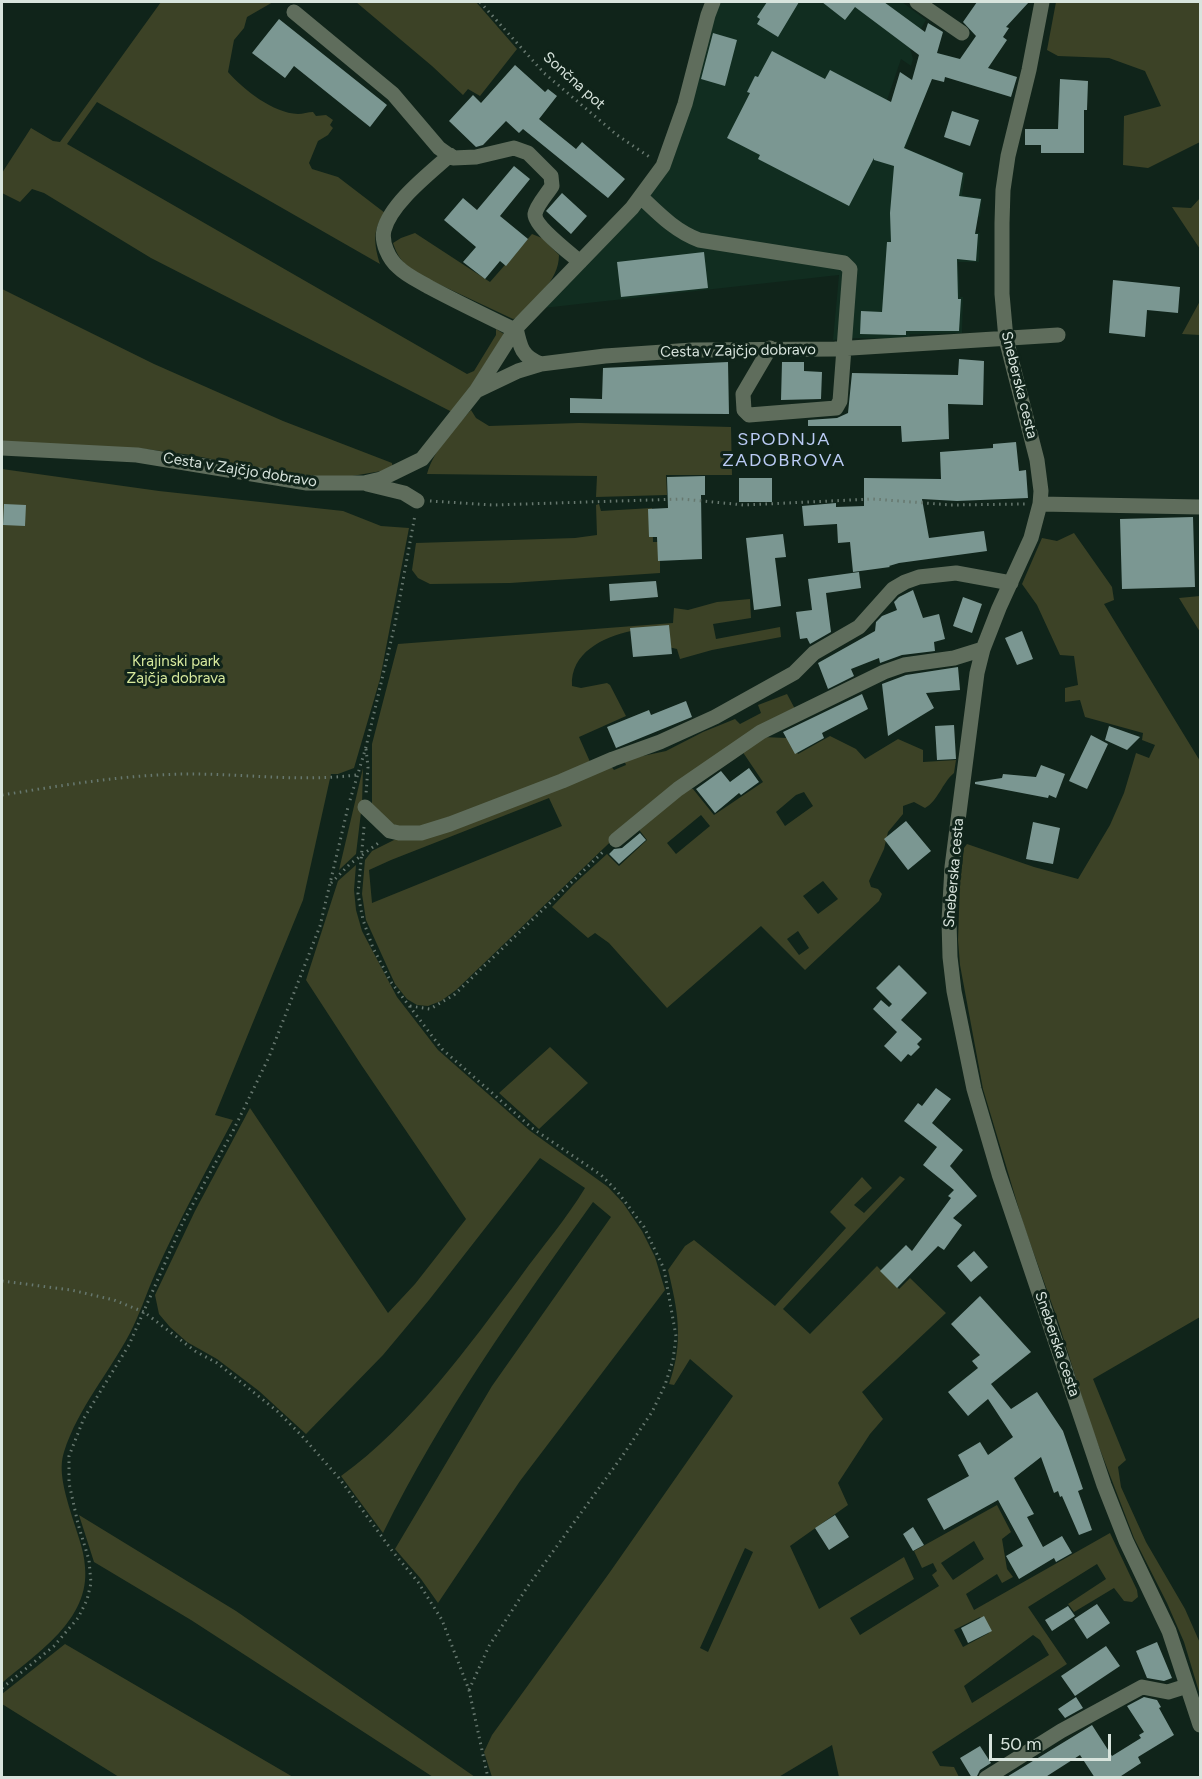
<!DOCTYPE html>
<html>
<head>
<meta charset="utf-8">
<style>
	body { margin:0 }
	#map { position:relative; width:1202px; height:1779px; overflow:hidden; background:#10241a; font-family:Figtree,sans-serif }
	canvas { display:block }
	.frame { position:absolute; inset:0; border:3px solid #d8e4dd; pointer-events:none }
	.scale { position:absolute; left:989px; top:1734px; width:122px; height:27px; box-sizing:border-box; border:3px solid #d8e4dd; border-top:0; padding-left:8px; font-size:18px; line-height:21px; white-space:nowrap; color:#d8e4dd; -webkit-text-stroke:4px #10241a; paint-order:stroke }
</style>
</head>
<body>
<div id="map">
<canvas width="1202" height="1779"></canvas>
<div class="frame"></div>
<div class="scale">50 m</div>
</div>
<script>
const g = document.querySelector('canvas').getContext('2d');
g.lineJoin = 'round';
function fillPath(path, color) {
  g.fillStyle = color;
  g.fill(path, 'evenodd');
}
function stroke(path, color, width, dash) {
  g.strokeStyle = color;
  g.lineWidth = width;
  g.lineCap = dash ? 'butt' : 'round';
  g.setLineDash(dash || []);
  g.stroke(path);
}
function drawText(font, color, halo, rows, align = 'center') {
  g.font = font + ' Figtree,sans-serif';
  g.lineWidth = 6;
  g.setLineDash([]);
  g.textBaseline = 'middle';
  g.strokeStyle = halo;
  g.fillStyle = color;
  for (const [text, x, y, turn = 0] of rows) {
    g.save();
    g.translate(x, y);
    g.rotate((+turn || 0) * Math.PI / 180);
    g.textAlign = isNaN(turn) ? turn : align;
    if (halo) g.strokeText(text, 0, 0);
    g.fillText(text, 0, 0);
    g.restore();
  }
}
const built = new Path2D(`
	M718,2H902L926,20L910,48L913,59L911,66L901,59L885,106L898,117L915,124L905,148L965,173L962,195L982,198L980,217L961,216V231L980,233L979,262H958L960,297H963L962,333L910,334L909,339L857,338L833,340L839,275L543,308L659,181Z`);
const green = new Path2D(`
	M161,2H273L247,17L244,28L234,40L228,72C244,90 273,113 298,114C303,114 308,112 313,112L316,116L326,115L333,120L330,125L333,128L328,135L318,141L309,163L312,169L338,177L385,213C372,228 374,245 380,264L97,102L67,144L467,374L474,371L496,335V329L504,334L454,413L151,258L44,193L32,189L20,202L2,193V173L31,128L53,141L60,142Z
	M356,2H476L517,49L480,96L468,89L463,95L432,66Z
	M1056,2H1200V142L1148,168L1123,165L1124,116L1161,106L1145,71L1109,58L1058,56L1047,50Z
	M1200,198V257V249L1172,207L1191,208Z
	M415,233L490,282L532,234L542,238L559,255C559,281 534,300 517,318L513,319L413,272C403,263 397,256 393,243L401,238Z
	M2,289L154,364L283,421L392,463L393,469L335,479L307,478L191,455L146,449L2,443Z
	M1200,301V335L1182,334Z
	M471,410L476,418L489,426L579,423L731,427L732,475H666L667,495L596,497L597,476L427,474C434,449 454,429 471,410Z
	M2,469L159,491L343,511L381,526L409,528L380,679L354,768L338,774H331L303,900L215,1115L233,1120C206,1171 178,1222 155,1274C146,1294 140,1314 130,1333C109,1373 78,1408 64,1452C58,1470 65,1492 70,1510C75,1528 84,1548 85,1567C90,1620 37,1653 2,1683Z
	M599,504L601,511L652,508L653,542H660V573L510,583L430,584L418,578L412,570L416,543L575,538L597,535L596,505Z
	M1074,533L1112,587L1114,600L1104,604L1200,761V1317L1093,1379L1126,1460L1118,1467L1121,1487L1146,1542L1185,1609L1200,1643V1695L1184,1642L1167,1603L1134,1538L1091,1426L1058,1321L1024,1226L983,1089L960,965L958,940L960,883L964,848L967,844L1034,867L1078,879L1110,825L1124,793L1136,753L1149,758L1155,745L1142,740L1143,733L1085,717L1080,700L1065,702V688L1078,685L1074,656L1060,655L1037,605L1022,584L1042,538L1057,541Z
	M1200,596V632L1179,598Z
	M750,599L751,618L713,624L716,639L780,627L781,637L712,650L680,659L677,649L664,646L631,631C603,637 570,653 572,686L581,688L607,683L610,685L626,716L579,737L591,764L420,829L387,825L372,805V744L398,644L673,623L674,608L688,610L717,602Z
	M787,694L795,709L629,824L456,990L441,1001L428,1006L417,1005L407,999L395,984L366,920L362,894L365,860L372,851L398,838L610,765L614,770L626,765L624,760L666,751L703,732L735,719L740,724L761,713L758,705ZM549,798L562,826L372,903L369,870L391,860Z
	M830,736L856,749L865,759L898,739L923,750V762L956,760L954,773C942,783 938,801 925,808L914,802L903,806V814L888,832L884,849L869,881L871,887L878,889L882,894L879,901L805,970L761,926L667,1008L609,943L595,933L588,938L552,907L573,885L607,854L619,866L647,840L637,827L685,787L693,789L714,815L763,782L742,751L762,737L787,738L798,754ZM804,792L813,806L785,826L776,812L796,795ZM701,815L710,826L676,854L667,843ZM823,881L838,899L818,914L803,896ZM798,931L809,948L799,955L787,939Z
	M363,768L362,804L356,854L339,870Z
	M356,865L354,890L356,910L362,931L397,997L438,1050L529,1130L608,1187L623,1203L642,1231L655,1257L665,1290L520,1481L438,1603L421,1579L395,1549L492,1386L611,1217L593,1202C517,1308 441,1415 383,1533L341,1476C413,1424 468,1347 521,1276C542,1247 567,1218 585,1188L540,1158L429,1300L383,1355L306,1434L259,1391L217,1359L187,1342L170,1327L159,1314L155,1295L195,1211L250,1108L388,1313L415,1284L466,1219L362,1066L306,980L338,881Z
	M550,1047L588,1083L539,1129L499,1093Z
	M900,1176L905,1179L783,1309L810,1334L877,1266L899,1289L910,1278L946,1313L862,1392L883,1419L870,1434L838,1483L848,1505L790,1546L819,1609L904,1557L914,1579L850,1618L860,1635L939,1586L932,1575L937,1571L933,1563L922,1568L914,1551L997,1505L1011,1532L1002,1539L1007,1569L1013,1577L1002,1583L997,1574L966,1594L974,1610L1110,1533L1137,1590L1138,1597L1132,1602L1124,1601L1114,1588L1074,1612L1068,1604L1106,1579L1097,1564L1028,1607L1067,1664L932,1752L940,1766L954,1767L959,1777H839L832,1745L777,1778L492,1777L484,1752L492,1735L610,1572L733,1396L690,1359L674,1385L669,1384C684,1342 678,1311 668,1270L685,1246L694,1240L775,1306L846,1228L830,1212L862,1177L872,1188L854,1205L864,1213ZM974,1541L984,1559L953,1580L941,1563ZM745,1548L753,1552L708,1652L700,1648ZM980,1617L989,1633L963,1647L954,1630ZM1033,1635L1040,1640L1049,1655L972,1703L964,1686Z
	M79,1515L236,1611L475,1777H433L191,1620L94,1562Z
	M65,1644L293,1777H119L2,1704V1694Z`);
const building = new Path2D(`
	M767,2H799L778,37L757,24L760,19L757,17Z
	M822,2H884L925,32L928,23L943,32L937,53L960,59L976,36L963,22L977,2H1029L1006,27L1009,28L1003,37L1007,40L988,68L1017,77L1011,97L945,77L944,82L932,79L904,148L963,173L959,196L981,199L975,234H978L976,261L957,259L958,299H961L959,331H906V335H900L860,334L861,311L882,312L887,242H891L890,213L894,166L874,160V158L849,206L758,159L760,155L727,138L750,93L747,92L755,76L758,77L772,51L825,79L830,70L891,102L900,72L912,80L919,55L855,7L845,20Z
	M279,19L387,105L370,127L294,66L285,78L252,53Z
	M713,33L737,40L725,86L701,79Z
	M515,65L545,92L548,89L557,96L539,119L576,149L582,142L625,179L608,198L523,129L519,133L506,121L483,145L476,147L449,121L473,95L481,103Z
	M1060,79L1088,81L1087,110H1084V153H1041V145H1025V129H1058Z
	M952,111L979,120L970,146L944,137Z
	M514,166L530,179L500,216L528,239L506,266L500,261L485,279L463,262L476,247L444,220L463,198L477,210Z
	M562,193L587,216L571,234L546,211Z
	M704,252L708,288L621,297L617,262Z
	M1113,280L1180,287L1178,313L1147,310L1145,337L1109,333Z
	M959,359L984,361L983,405L948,404L949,439L902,442L901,426H808V420L837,418L848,413L852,373L958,375Z
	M728,362L729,414L570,413V398L602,399L603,368Z
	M782,362H804V371L822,372L821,399L781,400Z
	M1016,442L1019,471L1026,470L1028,498L957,501L922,499L929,538L984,531L987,551L899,563L889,566L890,567L853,572L850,542L838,543L837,524L804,526L802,506L836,503V507L864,506V478L941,479L940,452L993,448V444Z
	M705,476V495H701L702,559L658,561L657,537H649L648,509L668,508L667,477Z
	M739,478H772V502H739Z
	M4,504L26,505L25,526L3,525Z
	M1193,517L1195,587L1122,589L1120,519Z
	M783,534L786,557L775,558L781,606L754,610L746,538Z
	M859,572L861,588L826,593L831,632L810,644L807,638L800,639L796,612L812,610L808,579Z
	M656,581L658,597L610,601L609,584Z
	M913,590L923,618L939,614L945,639L934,642L935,651L902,655L880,663L879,658L851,669L854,676L828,689L818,663L875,631L876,622L882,616L897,610L894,602L899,597Z
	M963,597L982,604L972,633L953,626Z
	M669,625L672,654L633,657L630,628Z
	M1022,631L1033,659L1017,665L1005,638Z
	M958,667L960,690L926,693L934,708L888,736L882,684L906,675Z
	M862,694L868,709L822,733L824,738L795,754L783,732Z
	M686,701L692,717L616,748L607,727L649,710L651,715Z
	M954,725L956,759L937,760L935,726Z
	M1109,726L1140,737L1127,750L1105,740Z
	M1091,735L1108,744L1087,789L1069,781Z
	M1041,765L1065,774L1056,798L1049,795L1048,798L975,784V782L1002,778L1003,774L1036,777Z
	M749,768L759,782L741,795L739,793L715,813L696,789L721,771L730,782Z
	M906,821L931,851L908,870L884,839Z
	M1033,822L1060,828L1053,864L1026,859Z
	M640,833L646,840L619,864L609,854L614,849L622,848Z
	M899,965L927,993L901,1020L922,1039L917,1044L920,1047L911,1056L908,1054L901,1062L884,1046L897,1032L873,1009L881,1000L889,1007L892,1004L876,988Z
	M936,1088L951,1099L932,1123L963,1150L950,1166L977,1196L953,1218L962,1225L944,1250L938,1246L897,1288L880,1271L906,1245L912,1251L951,1198L948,1196L954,1190L923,1165L937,1147L904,1121L918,1103L922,1106Z
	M974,1251L988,1267L971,1282L957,1266Z
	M980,1296L1031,1352L991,1384L1011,1409L1037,1392L1063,1431L1083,1489L1078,1491L1092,1530L1079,1535L1062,1496L1060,1497L1058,1491L1054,1493L1041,1457L1014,1478L1034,1514L1027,1517L1043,1547L1062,1536L1072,1553L1056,1562L1054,1558L1019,1579L1006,1556L1023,1546L998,1500L944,1530L927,1499L969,1476L958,1455L980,1442L988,1455L1013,1437L988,1399L968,1416L948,1392L978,1368L972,1361L980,1355L951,1324Z
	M835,1515L849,1537L829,1550L815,1528Z
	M913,1527L924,1545L913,1551L903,1534Z
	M1097,1604L1110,1623L1087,1639L1074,1619Z
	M1068,1606L1075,1616L1052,1631L1045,1620Z
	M984,1616L992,1631L968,1643L961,1628Z
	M1157,1642L1172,1678L1164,1681L1147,1678L1136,1651Z
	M1106,1646L1120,1666L1075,1696L1061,1676Z
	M1076,1697L1083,1708L1065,1718L1058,1709Z
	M1144,1697L1157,1700L1161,1707L1159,1708L1174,1735L1138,1757L1141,1763L1118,1778H1095L1080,1755L1044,1778H1005L1092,1725L1112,1756L1141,1738L1139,1735L1144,1732L1127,1706Z
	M980,1746L991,1763L980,1770L976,1778H972L960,1758Z`);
const path = new Path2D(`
	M480,2L544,73L617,135L651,158
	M430,501L493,505L682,499L744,505L873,499L951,505L1026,504
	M366,749L368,767L366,794
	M2,795C65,785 128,774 192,774C247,774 301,782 356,775
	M350,800L366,747L395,624L415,515
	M364,827L358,894L363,920L373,948L391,982L442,1049L532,1128L601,1175L617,1191L644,1227L664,1269L676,1336L673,1360L665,1385L652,1412L623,1455L528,1586L489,1646L469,1690
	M331,883L350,864L381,841
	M410,1006L430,1009L454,995L605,850
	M2,1281L71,1290L114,1300L144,1312L195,1351L217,1363L277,1411L302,1436L339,1478L393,1552L418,1582L442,1620L469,1690L488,1778
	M2,1688L54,1646L78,1618L87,1600L91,1583L89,1560L78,1524L69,1483V1456L84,1418L129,1345L183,1222L233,1131L269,1057L320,926L348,807`);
const minor = new Path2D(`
	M917,2L962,33
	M1042,2L1029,70L1008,156L1003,190L1002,223V294L1006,339L1037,460L1041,491L1040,504L1031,538L999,608L983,649L977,673L952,867L949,921L950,957L954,991L974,1089L999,1174L1104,1485L1126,1541L1169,1631L1200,1725
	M294,12L393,94L439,148L453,158L476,157L514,148L528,153L551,176L552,186C547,194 536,206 535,214C534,226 571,254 580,262
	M450,155C429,174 391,203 384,230C381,243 389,259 398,267C407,276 419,281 429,287C457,302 486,316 515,330
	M641,197C659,214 675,231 699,240L844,263L850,269L840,401L836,408L749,415L744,410L743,394L770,348
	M516,328C520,347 522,357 541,364
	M476,391L516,328L632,208L663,166L685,104L708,15L713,2
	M2,448L137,455L307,483H364L381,479L422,459L476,391L518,371L541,364L605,356L693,350L835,349L1058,335
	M367,484L404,493L417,501
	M1040,504L1200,507
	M365,807L390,831L399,833H421L450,824L562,781L613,759L660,742L715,717L794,673L814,653L859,627L893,589L905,582L919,577L956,573L1011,583
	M616,840L678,789L761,732L884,672L904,665L954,658L983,649
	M986,1778L1061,1731L1142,1687L1168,1692L1187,1686`);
const streetNames = [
	["Sončna pot",574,81,42],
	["Cesta v Zajčjo dobravo",738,351,-1],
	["Sneberska cesta",1019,385,76],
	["Cesta v Zajčjo dobravo",240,470,9],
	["Sneberska cesta",954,873,-85],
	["Sneberska cesta",1057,1344,71]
];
const parkNames = [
	["Krajinski park",176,662],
	["Zajčja dobrava",176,679]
];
const quarterNames = [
	["SPODNJA",784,440],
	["ZADOBROVA",784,461]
];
fillPath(built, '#112d20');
fillPath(green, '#3c4226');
fillPath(building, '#7b9792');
stroke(path, '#67786f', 3, [1.5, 4.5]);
stroke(minor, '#5f6d5c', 15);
drawText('15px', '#d8e4dd', '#10241a', streetNames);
drawText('15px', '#d7e99d', '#10241a', parkNames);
g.letterSpacing = '1.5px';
drawText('18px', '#bacbf4', '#10241a', quarterNames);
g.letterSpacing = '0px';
</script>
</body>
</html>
